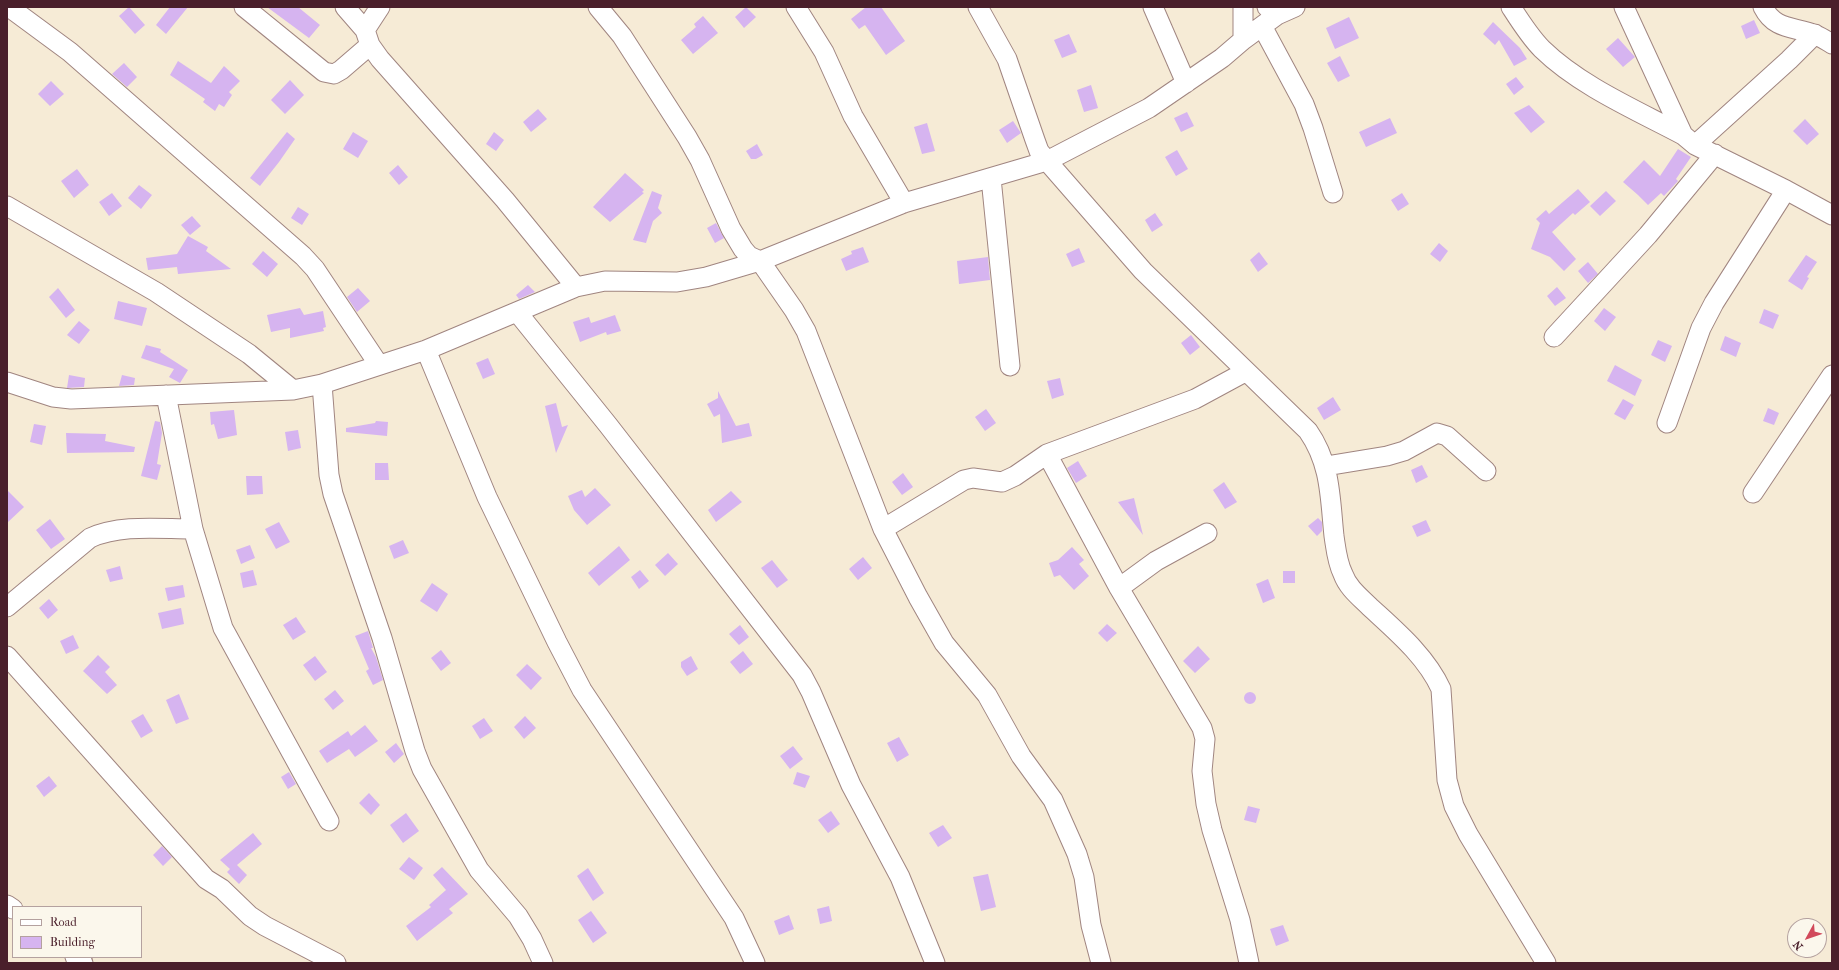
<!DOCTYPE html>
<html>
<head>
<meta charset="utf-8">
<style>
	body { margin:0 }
	#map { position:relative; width:1839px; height:970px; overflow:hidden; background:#f6ebd6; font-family:"IM FELL French Canon",serif }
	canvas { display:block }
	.frame { position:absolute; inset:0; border:8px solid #4a1f2b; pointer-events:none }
	.legend { position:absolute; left:12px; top:906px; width:130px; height:52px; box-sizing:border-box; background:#fbf7ec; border:1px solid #b4a19f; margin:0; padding:5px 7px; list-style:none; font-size:12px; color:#4a1f2b }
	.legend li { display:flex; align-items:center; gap:8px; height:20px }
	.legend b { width:20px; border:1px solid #b4a19f }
	.north { position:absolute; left:1787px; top:918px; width:40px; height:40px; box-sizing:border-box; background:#fbf7ec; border:1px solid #b4a19f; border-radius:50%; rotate:230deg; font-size:11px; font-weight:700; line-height:16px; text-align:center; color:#4a1f2b }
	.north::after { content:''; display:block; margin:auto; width:14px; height:18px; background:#d1495b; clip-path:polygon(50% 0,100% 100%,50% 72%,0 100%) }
</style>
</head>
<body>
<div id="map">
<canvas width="1839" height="970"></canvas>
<div class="frame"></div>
<ul class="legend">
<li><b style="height:5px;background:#fff"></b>Road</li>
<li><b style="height:11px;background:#d6b4f0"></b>Building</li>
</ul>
<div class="north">N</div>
</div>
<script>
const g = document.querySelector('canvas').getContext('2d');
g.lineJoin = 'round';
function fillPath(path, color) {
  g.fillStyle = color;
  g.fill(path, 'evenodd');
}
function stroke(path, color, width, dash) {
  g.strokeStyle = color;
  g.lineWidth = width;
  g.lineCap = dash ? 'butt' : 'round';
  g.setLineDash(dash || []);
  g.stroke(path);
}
const building = new Path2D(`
	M129,7L145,25L135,34L119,16Z
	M170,7H188L166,34L156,25Z
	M267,7H298L320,25L309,38Z
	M746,7L756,17L744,28L735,17Z
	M866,7H881L905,41L886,55L865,25L859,29L851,19Z
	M703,16L718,33L693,54L681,40L696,27L694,24Z
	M1349,17L1359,38L1335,49L1326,28Z
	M1754,20L1760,33L1746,39L1741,26Z
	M1493,22L1520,48L1527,59L1514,66L1499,40L1495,45L1483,34Z
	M1069,34L1077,52L1062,58L1054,40Z
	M1618,38L1635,57L1623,67L1606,49Z
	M1340,56L1350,76L1338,82L1327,63Z
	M178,61L211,83L224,66L240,81L229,92L232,95L224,107L219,104L215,111L203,102L205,99L170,75Z
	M124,63L137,77L127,87L112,74Z
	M1516,77L1524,87L1514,95L1506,84Z
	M290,80L304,95L285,114L271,100Z
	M51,81L64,94L50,106L38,94Z
	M1091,85L1098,108L1084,112L1077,90Z
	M1529,105L1545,122L1531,133L1514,113Z
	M538,109L547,119L531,132L523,122Z
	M1187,112L1194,126L1181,132L1174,118Z
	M1390,118L1397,133L1366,147L1359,132Z
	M1805,119L1819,134L1807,145L1793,131Z
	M1013,121L1021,133L1007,143L999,130Z
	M927,123L935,151L922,154L914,127Z
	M287,132L295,139L279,162L260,186L250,178Z
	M353,132L368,141L358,158L343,149Z
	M494,132L504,140L496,151L486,144Z
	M757,144L763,155L756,159H751L746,151Z
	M1678,149L1691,157L1676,179L1678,181L1664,196L1661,193L1648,205L1638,195L1623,182L1644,160L1660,176Z
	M1177,150L1188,169L1176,176L1165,157Z
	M398,165L408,177L399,185L389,173Z
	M77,169L89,185L74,198L61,181Z
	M625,173L644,190L642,192L644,193L610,222L593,207Z
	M139,185L152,195L141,209L128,198Z
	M1578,189L1590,202L1575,215L1573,213L1552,232L1576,259L1564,271L1550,257L1531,249L1540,223L1536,219L1546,210L1549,214Z
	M652,191L662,195L658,208L662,213L653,221L646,243L633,240Z
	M1606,191L1616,201L1600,216L1590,206Z
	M112,193L122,206L109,216L99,202Z
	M1402,193L1409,204L1398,211L1391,200Z
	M298,207L309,214L302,225L291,218Z
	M1155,213L1163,225L1152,232L1145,220Z
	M192,216L201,226L190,235L181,225Z
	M716,223L724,238L715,243L707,228Z
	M188,236L208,247L206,251L231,269L178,274L177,267L148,270L146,258L177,254Z
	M1439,243L1448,251L1440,262L1430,254Z
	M863,247L869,262L846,271L841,259L852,254L851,251Z
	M1079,248L1085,262L1072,267L1066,254Z
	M263,251L278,264L267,277L252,264Z
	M1259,252L1268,264L1258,272L1250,260Z
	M1806,255L1817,262L1807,277L1809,278L1802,290L1788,281Z
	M988,257L990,280L959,284L957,261Z
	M1588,262L1598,274L1588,283L1578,271Z
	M528,285L535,292L519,299L516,295Z
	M1557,287L1566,298L1555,306L1547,296Z
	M58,288L75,310L66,318L49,297Z
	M358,288L370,301L357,312L347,297Z
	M118,301L147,308L142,326L114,319Z
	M300,308L304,315L323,311L326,327L323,328L324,331L290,338V328L271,332L267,315Z
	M1604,308L1616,317L1605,331L1594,321Z
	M1764,309L1779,315L1773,329L1759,323Z
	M615,315L621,331L607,335L606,332L580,342L573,322L589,317L591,323Z
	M79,321L90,330L79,344L67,335Z
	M1191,335L1200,347L1190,355L1181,343Z
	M1725,336L1741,343L1736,357L1720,350Z
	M1658,340L1672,346L1665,362L1651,355Z
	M146,345L161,349L160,352L188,370L180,383L169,377L174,369L141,358Z
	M488,358L495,374L483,379L476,363Z
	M1615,365L1642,380L1635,396L1607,381Z
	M69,375L85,378L84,387L67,388Z
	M122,375L135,378L134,385L119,386Z
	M1060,378L1064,395L1052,399L1047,381Z
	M718,391L736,426L749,423L752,436L722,443L720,414L714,417L707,404L718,398Z
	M1333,397L1341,410L1324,420L1317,408Z
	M1623,399L1634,405L1625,420L1614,414Z
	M556,403L562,427L568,425L556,453L545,406Z
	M1768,408L1779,413L1774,425L1763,421Z
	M986,409L996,423L985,431L975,417Z
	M234,410L237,435L218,439L214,424L211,425L210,412Z
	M155,421L160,422L162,433L157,464L161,465L157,480L141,476Z
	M376,421L388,422L387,436L346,432V428L375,423Z
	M34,424L46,426L42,445L30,442Z
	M298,430L301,448L288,451L285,432Z
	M66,433L106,434L105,441L135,447L134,452L67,453Z
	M1078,461L1087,476L1076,483L1067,468Z
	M375,463H388L389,480H375Z
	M1422,465L1428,477L1416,483L1411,470Z
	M903,473L913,487L902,495L892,482Z
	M246,476H262L263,494L247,495Z
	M1224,482L1237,502L1225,509L1213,490Z
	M595,488L611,505L587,525L574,510L568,496L582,490L585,497Z
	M7,490L24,507L7,523Z
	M731,491L742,502L716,522L708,510Z
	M1134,498L1143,535L1118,502Z
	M1318,518L1322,522V531L1317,536L1308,526Z
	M50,519L65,539L51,549L36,530Z
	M1426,520L1431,531L1417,537L1412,526Z
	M279,522L290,542L276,549L265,529Z
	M403,540L409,553L394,559L389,546Z
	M250,545L255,558L241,564L236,550Z
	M619,546L630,560L599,586L588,573Z
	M1072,547L1084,560L1079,564L1089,576L1074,590L1060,575L1054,577L1049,563L1058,560Z
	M668,553L678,564L665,576L655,565Z
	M863,557L872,568L858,580L849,569Z
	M772,560L788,580L777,588L761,568Z
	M120,566L123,579L110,582L106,570Z
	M253,570L257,585L243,588L240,573Z
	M640,570L649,581L639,589L631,577Z
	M1283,571H1295V583H1283Z
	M1268,579L1275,598L1263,603L1256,584Z
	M432,583L448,594L437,612L420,601Z
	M183,585L185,597L168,601L165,588Z
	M49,599L58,610L48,619L39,608Z
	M181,608L184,624L162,629L158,613Z
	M296,617L306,632L293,640L283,625Z
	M1107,624L1117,633L1107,642L1098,633Z
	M740,625L749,637L739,645L729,634Z
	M368,631L373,648H371L376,657L383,680L373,685L366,671L369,669L355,636Z
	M73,635L79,648L66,654L60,641Z
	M1198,646L1210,659L1195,673L1183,661Z
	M441,650L451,663L441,671L431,658Z
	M743,651L753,664L740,674L730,662Z
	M98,655L110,667L105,672L117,685L107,694L83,671Z
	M315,656L327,672L315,681L303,665Z
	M691,656L698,669L687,676L681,667V662Z
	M527,664L542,678L531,690L516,675Z
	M335,690L344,701L333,710L324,699Z
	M1244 698a6 6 0 1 1 12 0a6 6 0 1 1-12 0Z
	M179,694L189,719L176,724L166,700Z
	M143,714L153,731L141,738L131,721Z
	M525,716L536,728L524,739L514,727Z
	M484,718L493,731L480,739L472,726Z
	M365,725L378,741L355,757L349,749L327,763L319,751L348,731L351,736Z
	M899,737L909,755L897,762L887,743Z
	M396,743L404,754L394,763L385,752Z
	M793,746L803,759L790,769L780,756Z
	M289,772L296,784L288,789L281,777Z
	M797,772L810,776L805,788L793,784Z
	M49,776L57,786L44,797L36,786Z
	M369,793L380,805L371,815L359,803Z
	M1248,806L1260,809L1256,823L1244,820Z
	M831,811L840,824L828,833L818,820Z
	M406,813L419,831L403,843L390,825Z
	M943,825L952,838L938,847L929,833Z
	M253,833L262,844L237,865L247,875L239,884L227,872L230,869L220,860Z
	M162,846L172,857L163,866L153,855Z
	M409,857L423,868L414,880L399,869Z
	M442,867L468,894L449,909L453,913L417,941L406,926L431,907L429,905L446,890L433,875Z
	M588,868L604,893L593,901L577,876Z
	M988,874L996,907L981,911L973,877Z
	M829,906L832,921L820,924L817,909Z
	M591,911L607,933L593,943L578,920Z
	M789,915L794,929L779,935L774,921Z
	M1283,925L1289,941L1276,946L1270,929Z`);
const minor = new Path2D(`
	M9,7L70,52L303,256L315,269L379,365
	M244,7L324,72L334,74L341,70L370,45
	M345,7L365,30L370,45L380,59L505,200L576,287
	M598,7L622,36L687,137L700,160L731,229L743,249L749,256L760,261L794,310L806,331L883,529L918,597L944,643L987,695L1021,756L1053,800L1077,854L1084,877L1091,925L1101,963
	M796,7L824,52L853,116L904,203
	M978,7L1007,59L1035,140L1039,151L1047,161L1143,271L1308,431C1331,464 1330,498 1334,536C1336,549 1337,562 1343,574C1348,588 1360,597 1370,607C1396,631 1426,656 1441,689L1447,780L1454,806L1468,834L1546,963
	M1153,7L1186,83
	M1511,7C1520,21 1530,37 1542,49C1580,86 1636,110 1683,135L1695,145L1786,190L1832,215
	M1624,7L1683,135
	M1763,7C1775,31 1795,26 1816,35C1821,37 1827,41 1832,44
	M1277,15L1295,7
	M1262,26L1304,104L1313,128L1333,193
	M365,30L380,7
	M1243,40V7
	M1695,145L1789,60L1815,34
	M991,178L1010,366
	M7,206L156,292L249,354L293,390
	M517,312L608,425L802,675L811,692L851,785L900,877L935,963
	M1554,337L1648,235L1715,154
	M426,350L487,497L557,642L582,690L734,918L755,963
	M7,382L53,397L71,399L293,390L322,384L426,350L576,287L605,281L677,282L706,277L760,261L904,203L1047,161L1149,108L1222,58L1243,40L1277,15L1267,7
	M322,384L329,475L333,494L382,638L415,751L422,769L479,870L518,916L532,939L543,963
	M166,395L193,529L223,628L329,821
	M1667,423L1701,328L1714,303L1786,190
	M1047,454L1119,588L1202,728L1205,739L1202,771L1206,804L1212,830L1240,920L1249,963
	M1326,466L1387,456L1404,451L1437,433L1447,436L1486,471
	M1753,493L1832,375
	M883,529L964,480L973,478L1002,482L1015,476L1047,454L1195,399L1245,372
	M1119,588L1156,561L1207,533
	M7,607L90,538C121,524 159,529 193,529
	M7,656L206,879L222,889L250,916L265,926L336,963
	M7,905L13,909
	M75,957L83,963`);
fillPath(building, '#d6b4f0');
stroke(minor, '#a08580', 21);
stroke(minor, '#fff', 19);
</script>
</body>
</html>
